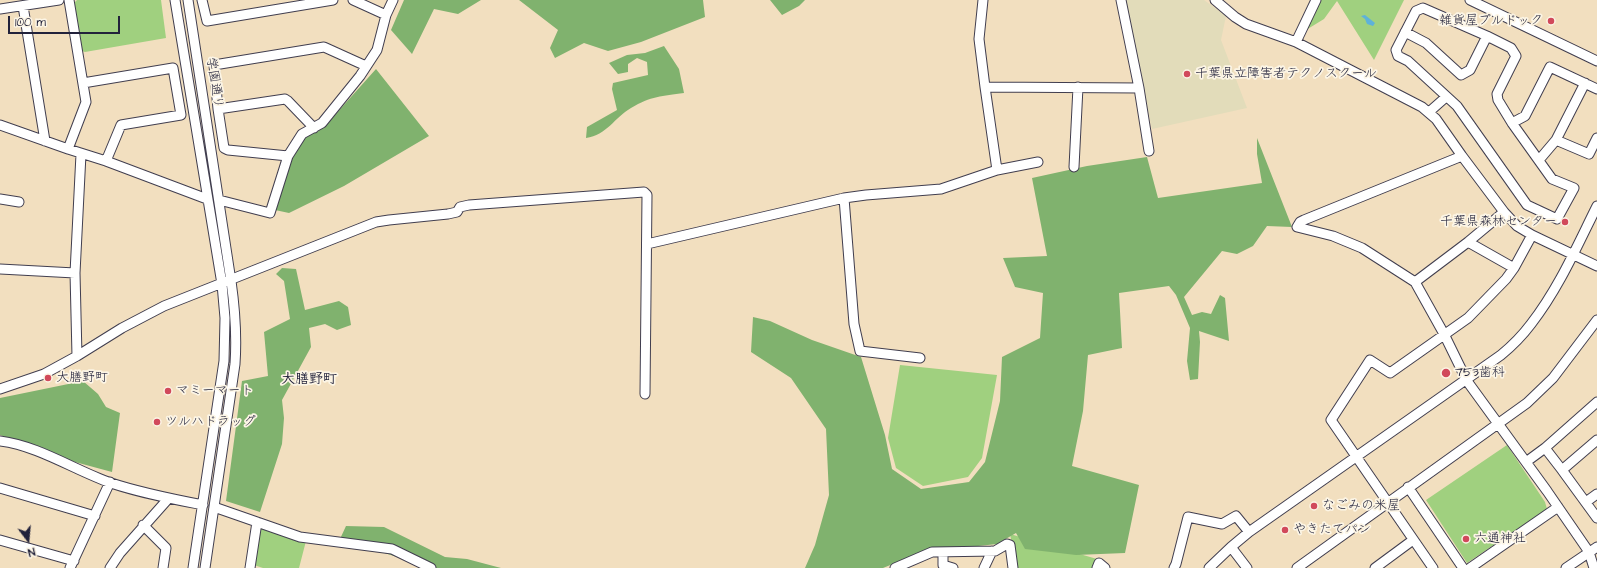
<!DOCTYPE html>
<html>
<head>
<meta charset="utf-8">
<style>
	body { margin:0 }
	#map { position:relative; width:1597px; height:568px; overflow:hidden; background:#f2dfbf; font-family:"Architects Daughter",sans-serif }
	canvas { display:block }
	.north { position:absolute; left:8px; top:520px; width:40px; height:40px; -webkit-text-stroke:3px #fcf5e5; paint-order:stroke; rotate:164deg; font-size:11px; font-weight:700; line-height:16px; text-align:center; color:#22223b }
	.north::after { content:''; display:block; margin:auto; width:14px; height:18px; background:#22223b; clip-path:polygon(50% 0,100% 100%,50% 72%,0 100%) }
	.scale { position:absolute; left:8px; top:16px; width:112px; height:18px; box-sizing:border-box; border:2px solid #22223b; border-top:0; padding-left:5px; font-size:12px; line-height:14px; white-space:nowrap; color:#22223b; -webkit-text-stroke:3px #fcf5e5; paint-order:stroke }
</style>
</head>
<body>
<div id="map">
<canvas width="1597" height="568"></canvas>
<div class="north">N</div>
<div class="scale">100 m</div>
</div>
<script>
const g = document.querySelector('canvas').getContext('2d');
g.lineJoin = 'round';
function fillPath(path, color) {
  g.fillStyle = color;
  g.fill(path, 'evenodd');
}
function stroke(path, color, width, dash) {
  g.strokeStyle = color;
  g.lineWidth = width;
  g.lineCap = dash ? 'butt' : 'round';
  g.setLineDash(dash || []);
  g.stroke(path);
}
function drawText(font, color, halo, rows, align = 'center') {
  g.font = font + ' "Architects Daughter","Klee One",sans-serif';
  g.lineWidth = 3.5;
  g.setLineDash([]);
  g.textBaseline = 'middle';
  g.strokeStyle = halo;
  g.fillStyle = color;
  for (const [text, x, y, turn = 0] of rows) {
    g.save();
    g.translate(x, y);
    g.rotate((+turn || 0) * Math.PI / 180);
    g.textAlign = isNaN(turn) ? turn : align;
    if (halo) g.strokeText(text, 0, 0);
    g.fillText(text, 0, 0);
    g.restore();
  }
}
const built = new Path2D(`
	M1124,0H1204L1226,16L1221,40L1247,108L1152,129Z`);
const green = new Path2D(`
	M77,0H161L166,38L85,52L82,51L74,3Z
	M1320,0H1404L1374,60L1337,1L1324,19L1306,30Z
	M900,365L997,375L982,458L968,477L923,486L896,468L888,438Z
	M1507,445L1545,502L1547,509L1467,563L1426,500Z
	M260,527L293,540L306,541L299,568H263L254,565Z
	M1010,534L1097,559L1093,568H1017Z`);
const forest = new Path2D(`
	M404,0H481L458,14L434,9L412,54L391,30Z
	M519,0H703L705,17L641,42L608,51L584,43L555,58L550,48L558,30Z
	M770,0H805L799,6L782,15Z
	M664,46L679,69L684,93C662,96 651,96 631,108C614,118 607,135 586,138L587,127L617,110L612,89L613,83L648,75L647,62L637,58L628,64V72L618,74L609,63L627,55L645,53Z
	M376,69L429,136L344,186L289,213L275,210L290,160L305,137L325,126Z
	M1257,138L1292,227L1267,226L1253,246L1237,254L1222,251L1184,297L1192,315L1202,312L1211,314L1220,295L1225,298L1229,341L1199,331L1200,342L1198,379L1190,380L1187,361L1190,328L1176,295L1169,286L1119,293L1122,348L1088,355L1083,411L1072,466L1139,485L1125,553L1076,555L1025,549L1016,533L997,544L969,547H935L883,568H805L815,545L829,495L826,429L791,378L751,352L753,317L770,321L812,340L861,357L885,435L892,469L921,489L969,482L985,462L1000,401L1002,357L1040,338L1043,293L1015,287L1003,258L1047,256L1032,178L1087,166L1147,157L1158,198L1262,183L1257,154Z
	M282,268L296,269L305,310L339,301L348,307L351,325L337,330L325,324L309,328L311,347L282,400L284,418L282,444L260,512L226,501L242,381L268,376L264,332L290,319L284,281L276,274Z
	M83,381L98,394L106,407L120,413L112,472L75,462L0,435V398Z
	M346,526L384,527L445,557L467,559L501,568H432L340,539Z`);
const water = new Path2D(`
	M1365,15L1375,23L1373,26L1367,24L1365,19L1361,16Z`);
const minor = new Path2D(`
	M175,0L222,284L225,318L224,361L193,568
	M188,0L231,281C235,309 237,335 235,364L205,568
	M202,0L207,21L333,0
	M353,0L386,15
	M983,0L979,39L985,87L997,170
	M1121,0L1139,88L1149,151
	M1215,0L1235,17L1246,24L1296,42L1422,107L1436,119L1462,156L1504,212L1517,226L1532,235L1597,266
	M1470,0L1597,61
	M23,6L45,141
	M1423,8L1487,36L1511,48L1516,56L1497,94L1498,100L1512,123L1552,179L1574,188L1557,219L1527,205L1457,106L1408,61L1398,56L1396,50L1416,11Z
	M0,9L59,0
	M1405,32L1426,43L1461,75L1470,70L1487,36
	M1296,42L1316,0
	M83,83L173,68L181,115L121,125L106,161
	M985,87L1139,88
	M218,109L285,99L288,101L314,128
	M1429,112L1446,97
	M1512,123L1525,116L1550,67L1597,89
	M0,125L68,149L106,161L207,199
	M1556,140L1589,154L1597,138
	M68,149L86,102L69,0
	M288,156L228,150L224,148L218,109L214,65L324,47L366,66
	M1462,156L1304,220L1300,222L1297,227L1333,236L1362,248L1415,282L1444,334L1467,381L1547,491L1589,552L1594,568
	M1539,160L1556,140L1585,83
	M1074,167L1078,87
	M844,198L854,324L860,351L920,358
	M0,199L19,202
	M219,200L270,213L288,156L302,134L322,123L360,76L377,50L386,15L393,0
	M1468,242L1514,268
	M647,244L844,198L866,195L941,189L997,170L1038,162
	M0,269L75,273
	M1415,282L1468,242L1504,212
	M77,356L75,273L81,154
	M0,389L44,374L77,356L122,328L164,306L376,222L389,220L448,214L457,212L460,207L469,205L644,192L647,195L645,394
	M0,441C39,446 74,470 111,483C141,493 172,499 203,505
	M1545,448L1562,470L1597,440
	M1526,462L1545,448L1597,402
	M1562,470L1597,518
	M1408,487L1463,568
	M0,488L95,516
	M1586,502L1597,494
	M214,507L300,537L392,549L431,568
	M143,525L166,548L163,568
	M0,540L74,561
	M1231,547L1247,568
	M943,552V565L953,568
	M70,568L110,482
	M110,568L120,553L168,499
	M250,568L257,522
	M895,568L932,552L995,551L1007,544L1010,545L1013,568
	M984,568L992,551
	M1097,568L1099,563L1105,568
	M1174,568L1176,564L1188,517L1222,524L1236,516L1249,532
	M1209,568L1231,547L1249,532L1501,355C1512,346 1522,336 1531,324C1559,288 1577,246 1597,206
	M1297,568L1527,403L1553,378L1597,320
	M1375,568L1413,540
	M1433,568L1331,420L1370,360L1390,373L1468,318L1506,279L1514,268L1532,235
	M1470,568L1558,507
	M1566,568L1597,547`);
const markers = [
	[1551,21,4,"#d1495b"],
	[1187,74,4,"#d1495b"],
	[1565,222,4,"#d1495b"],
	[1446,373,5,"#d1495b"],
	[48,378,4,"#d1495b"],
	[168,391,4,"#d1495b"],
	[157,422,4,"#d1495b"],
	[1314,506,4,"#d1495b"],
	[1285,530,4,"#d1495b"],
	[1466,539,4,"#d1495b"]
];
const poiNames = [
	["雑貨屋ブルドック",1543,21,"right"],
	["千葉県立障害者テクノスクール",1195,74],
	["千葉県森林センター",1557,222,"right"],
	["753歯科",1455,373],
	["大膳野町",56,378],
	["マミーマート",176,391],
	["ツルハドラッグ",165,422],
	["なごみの米屋",1322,506],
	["やきたてパン",1293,530],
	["六通神社",1474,539]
];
const streetNames = [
	["学園通り",214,83,81]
];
const neighbourhoodNames = [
	["大膳野町",309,380]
];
fillPath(built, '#e2dcba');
fillPath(green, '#a0d07f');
fillPath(forest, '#80b26e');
fillPath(water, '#5eb2da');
stroke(minor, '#413e4f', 11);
stroke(minor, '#fff', 9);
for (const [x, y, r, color] of markers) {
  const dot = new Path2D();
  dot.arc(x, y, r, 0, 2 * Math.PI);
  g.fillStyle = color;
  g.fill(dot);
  stroke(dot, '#fcf5e5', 1.5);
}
drawText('13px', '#22223b', '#fcf5e5', poiNames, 'left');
drawText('13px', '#22223b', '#fcf5e5', streetNames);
drawText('bold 14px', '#22223b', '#fcf5e5', neighbourhoodNames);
</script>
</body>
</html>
